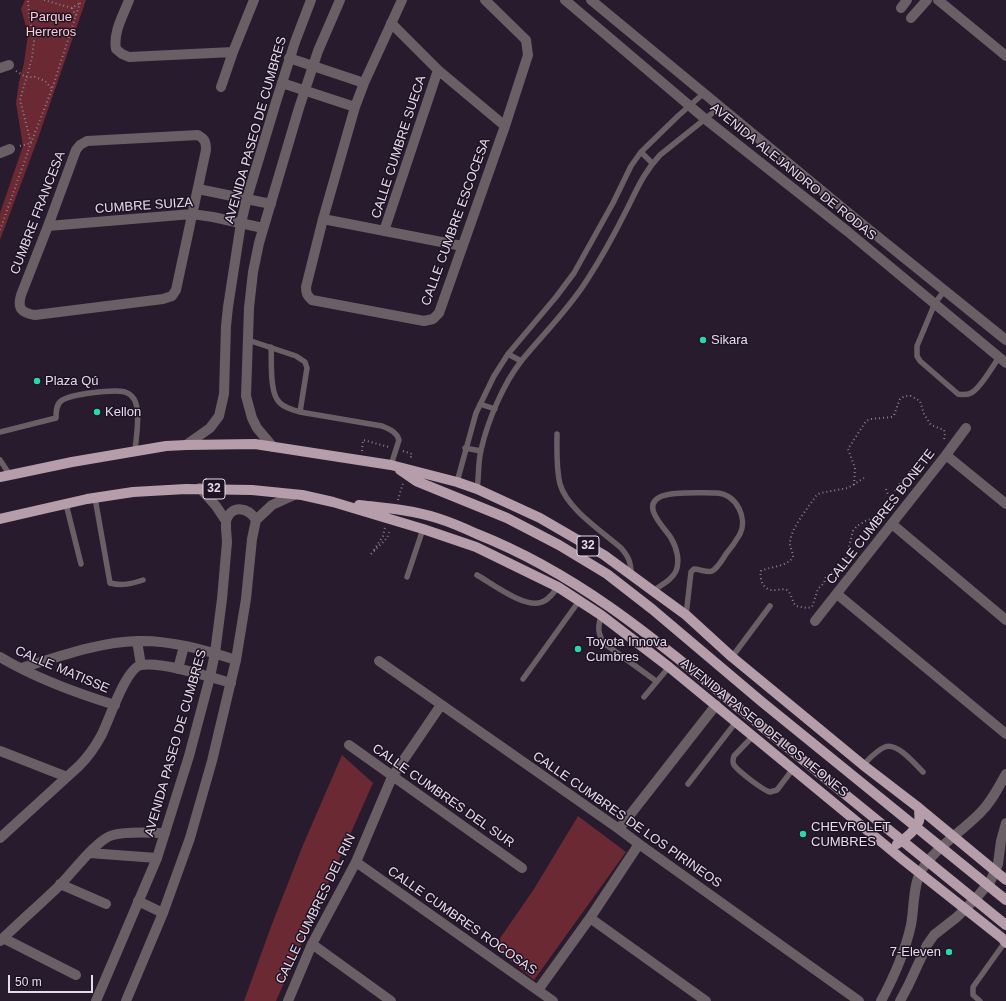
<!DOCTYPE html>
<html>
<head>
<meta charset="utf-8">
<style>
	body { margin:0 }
	#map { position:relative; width:1006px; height:1001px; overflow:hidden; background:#281b2e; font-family:Arial,sans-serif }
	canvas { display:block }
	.scale { position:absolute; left:8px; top:975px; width:85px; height:18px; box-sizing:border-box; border:2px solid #e5dce9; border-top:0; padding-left:5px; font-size:12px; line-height:14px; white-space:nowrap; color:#e5dce9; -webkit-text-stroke:3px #1e1224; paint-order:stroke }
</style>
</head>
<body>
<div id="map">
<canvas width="1006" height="1001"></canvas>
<div class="scale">50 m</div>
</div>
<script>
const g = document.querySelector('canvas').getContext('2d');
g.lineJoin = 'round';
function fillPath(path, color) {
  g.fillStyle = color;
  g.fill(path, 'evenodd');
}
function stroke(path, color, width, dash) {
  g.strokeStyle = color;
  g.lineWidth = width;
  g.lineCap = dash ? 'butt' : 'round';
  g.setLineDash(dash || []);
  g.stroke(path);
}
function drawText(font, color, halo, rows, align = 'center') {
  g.font = font + ' Arial,sans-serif';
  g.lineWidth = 3;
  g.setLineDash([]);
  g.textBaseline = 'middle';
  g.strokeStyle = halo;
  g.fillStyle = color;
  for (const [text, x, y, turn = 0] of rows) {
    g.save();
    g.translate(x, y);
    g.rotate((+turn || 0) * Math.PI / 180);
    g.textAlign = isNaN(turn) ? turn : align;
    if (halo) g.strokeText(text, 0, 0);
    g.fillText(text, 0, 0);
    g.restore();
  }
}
const green = new Path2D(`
	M25,0H86L37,141L0,240V213L23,146L16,103L19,82L24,63L28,34L21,9Z
	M342,755L373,783L276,1001H244L272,924L303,845Z
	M578,816L626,852L534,980L494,947L534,889Z`);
const path = new Path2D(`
	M44,0L72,8L80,3
	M72,8L76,16
	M16,71L26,77H35L45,81L52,89
	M20,146L31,143L20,100L32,58L34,41L29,16L28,0
	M0,230L31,143L52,89L81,0
	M362,451L363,440L389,447
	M403,451L412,454L410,460
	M854,485L855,468L848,449L866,421L871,419L892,417L894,415L900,399L905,396H911L920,401L924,414L931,425L944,430L945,434L944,440
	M886,489L890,500
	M398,500L403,483
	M886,513C888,509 888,505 890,501C897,482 914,466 932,456
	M374,550L383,536L385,527
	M371,554L387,538L390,530
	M844,566L853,531L857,526L867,520L878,519L883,517
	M840,573H831L826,576L824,583L818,589L812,607L807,608L796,606C792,602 792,595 788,591C784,587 778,591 772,590C763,590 759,578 761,571C771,566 787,567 793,557C793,553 791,549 790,545C789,530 808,508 816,496L820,493L848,488L864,478`);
const service = new Path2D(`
	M641,152L652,163
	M945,290L935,303L917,346V356L920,361L958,394C963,395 967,395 971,393C980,389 993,366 999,357
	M248,340L296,356L305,362L307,368L300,412
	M271,347C272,361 269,394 280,403C285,408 293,410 300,412L382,426C389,429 397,432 399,440L391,465
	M508,354L521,361
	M480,404L495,409
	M0,432L56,418C56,412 56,405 61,401C70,394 114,389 125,392C128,393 132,396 134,399C141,410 136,438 135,451
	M557,434C557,450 556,468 560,484C567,509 603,532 621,548C629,557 631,563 631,574
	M465,448L481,451
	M0,460L10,475
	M457,482L476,413L494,376L508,354L556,297L574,273L613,203L631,166L641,152L678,116L704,93
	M477,489C479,476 478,462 481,450C488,420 503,384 522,360C544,333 569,309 587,280C602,257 615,233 627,209C637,189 644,172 660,155L720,107
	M95,498L110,583C122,586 131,584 143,580
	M66,504L81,564
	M477,575C491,583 525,609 542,602C549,600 553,593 558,587
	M407,577L423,529
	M653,591C661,585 672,580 676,571C680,561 677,548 671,538C665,528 639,505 662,496C676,491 702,493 717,493C736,494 748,518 740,534C736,541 731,548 726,554C722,560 718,568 712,571C707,573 700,569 694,569L691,572L686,615
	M601,615C598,627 597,634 605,644L656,681
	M732,657L770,606
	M523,679L579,601
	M644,697L669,667
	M753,736L734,756C733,759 732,762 734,765C738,771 764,791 770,792L777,790L793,769
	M863,765C869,759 877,750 885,747C897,742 915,764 923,772
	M688,784L736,722
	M980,1001L973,995V987L1005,942`);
const minor = new Path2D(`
	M129,0C123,16 113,32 116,49L122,54L129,57L233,52
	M402,0L364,83L355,107L323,219L306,287C306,293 307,296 312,300L424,321L433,319L439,313L505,126L528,55L526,40L485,0
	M938,0L1006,56
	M901,8L907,0
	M911,18L927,0
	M391,23L438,70L505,126
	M289,58L364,83
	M0,68L9,65
	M282,83L355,107
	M221,87L233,52L254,0
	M198,135C205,139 206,142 206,150L176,290L172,296L163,299L35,315C22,313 17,309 21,295L48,226L76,150L80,145L87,141Z
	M0,153L10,149
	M198,189L271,204
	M323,219L462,246
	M48,226L192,214L213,217L263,228
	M384,231L438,70
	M946,455L1006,504
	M892,524L1006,620
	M837,594L1006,734
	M815,621L946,455L966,428
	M137,641L141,665
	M0,657C35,678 76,693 115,705
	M379,661L619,829L639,844L859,1001
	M21,668C58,657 99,642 137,641C171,640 205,650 236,660
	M178,669L184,646
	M349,745L522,868
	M0,751L67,777
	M619,829L716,705
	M0,838L79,766C88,757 95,747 101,736C109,721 125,669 141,665C161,661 211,677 231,683
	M89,853L157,858
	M356,862L553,1001
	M60,884L106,904
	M590,918L706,1001
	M3,938L76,975
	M0,941C20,922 40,904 60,885C73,872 97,839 113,835C129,831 149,833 165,833
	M312,944L391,1001
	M538,990L590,918L639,844
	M288,1001L312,944L356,862L392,777L441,705`);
const tertiary = new Path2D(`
	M565,0L704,118L847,231L1006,363
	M591,0L856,219L1006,340
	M186,445L210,428L219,416L224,394L226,326L228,307L241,223L247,198L276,102L295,42L311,0
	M273,447L257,428L252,418L246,396L249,308L253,272L259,243L299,108L318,51L340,0
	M226,521C231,504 248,507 256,520
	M138,901L163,913
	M96,1001L157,858L189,756L210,677L215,653L222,599L227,542L226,528V521L216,506L200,488
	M126,1001L163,913L190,838L212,761L236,660L246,599L252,539L256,520L272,505L294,495
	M881,1001C894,977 905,952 911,925C914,910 913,885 921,871C935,848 960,833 979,814C991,803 998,788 1006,774
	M900,1001L908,986L927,945L934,935L957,917L978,896L991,880L998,864L1001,841L1006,823`);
const primary = new Path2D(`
	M400,470L416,481L507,518L559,545L607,574L652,609L762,702L1006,900
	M0,477L72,462L166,446L186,445L255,444L391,465L457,482L477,489L540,518L571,536L604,555L653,591L686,615L732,657L863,765L919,808L1006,880
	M359,505C385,508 412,510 437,518C450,522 464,528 477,534C583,576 663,646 750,717C835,786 920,856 1006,925
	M0,519L87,499L133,492L186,489L252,490L302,495L333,502L423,529L476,547L558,587L601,615L669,667L902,859L1002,938L1006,943
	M897,844C905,839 915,831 919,821C920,817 919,812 919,808`);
const markers = [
	[703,340,4,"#2ed4aa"],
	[37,381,4,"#2ed4aa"],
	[97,412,4,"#2ed4aa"],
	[578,649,4,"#2ed4aa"],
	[803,834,4,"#2ed4aa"],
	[949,952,4,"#2ed4aa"]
];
const shields = [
	[214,489,22],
	[588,546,22]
];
const shieldNames = [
	["32",214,489],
	["32",588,546]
];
const parkNames = [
	["Parque",51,17],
	["Herreros",51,32]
];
const streetNames = [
	["AVENIDA PASEO DE CUMBRES",256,130,-74],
	["CALLE CUMBRE SUECA",399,147,-72],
	["AVENIDA ALEJANDRO DE RODAS",793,172,39],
	["CUMBRE SUIZA",144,206,-4],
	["CUMBRE FRANCESA",38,213,-69],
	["CALLE CUMBRE ESCOCESA",456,222,-70],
	["CALLE CUMBRES BONETE",881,517,-52],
	["CALLE MATISSE",62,670,23],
	["AVENIDA PASEO DE LOS LEONES",764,728,39],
	["AVENIDA PASEO DE CUMBRES",176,743,-74],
	["CALLE CUMBRES DEL SUR",443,796,35],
	["CALLE CUMBRES DE LOS PIRINEOS",627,820,35],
	["CALLE CUMBRES DEL RIN",316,909,-64],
	["CALLE CUMBRES ROCOSAS",462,921,35]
];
const poiNames = [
	["Sikara",711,340],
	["Plaza Qú",45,381],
	["Kellon",105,412],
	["Toyota Innova",586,642],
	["Cumbres",586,657],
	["CHEVROLET",811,827],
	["CUMBRES",811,842],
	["7-Eleven",941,952,"right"]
];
fillPath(green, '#6b2933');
stroke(path, '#8a7f8f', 2, [1, 3]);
stroke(service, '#6a5f65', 5.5);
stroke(minor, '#6a5f65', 10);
stroke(tertiary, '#6a5f65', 10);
stroke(primary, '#b59daa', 10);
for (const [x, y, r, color] of markers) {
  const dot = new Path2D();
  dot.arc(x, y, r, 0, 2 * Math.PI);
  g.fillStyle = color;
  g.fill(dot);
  stroke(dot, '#1e1224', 1.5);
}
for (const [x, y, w] of shields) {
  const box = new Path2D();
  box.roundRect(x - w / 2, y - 10, w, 20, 3);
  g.fillStyle = '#1e1224';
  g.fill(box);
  stroke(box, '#e5dce9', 1);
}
drawText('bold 12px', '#e5dce9', null, shieldNames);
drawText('13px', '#fcccd0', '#1e1224', parkNames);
drawText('13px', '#e5dce9', '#1e1224', streetNames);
drawText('13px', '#e5dce9', '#1e1224', poiNames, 'left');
</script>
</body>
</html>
